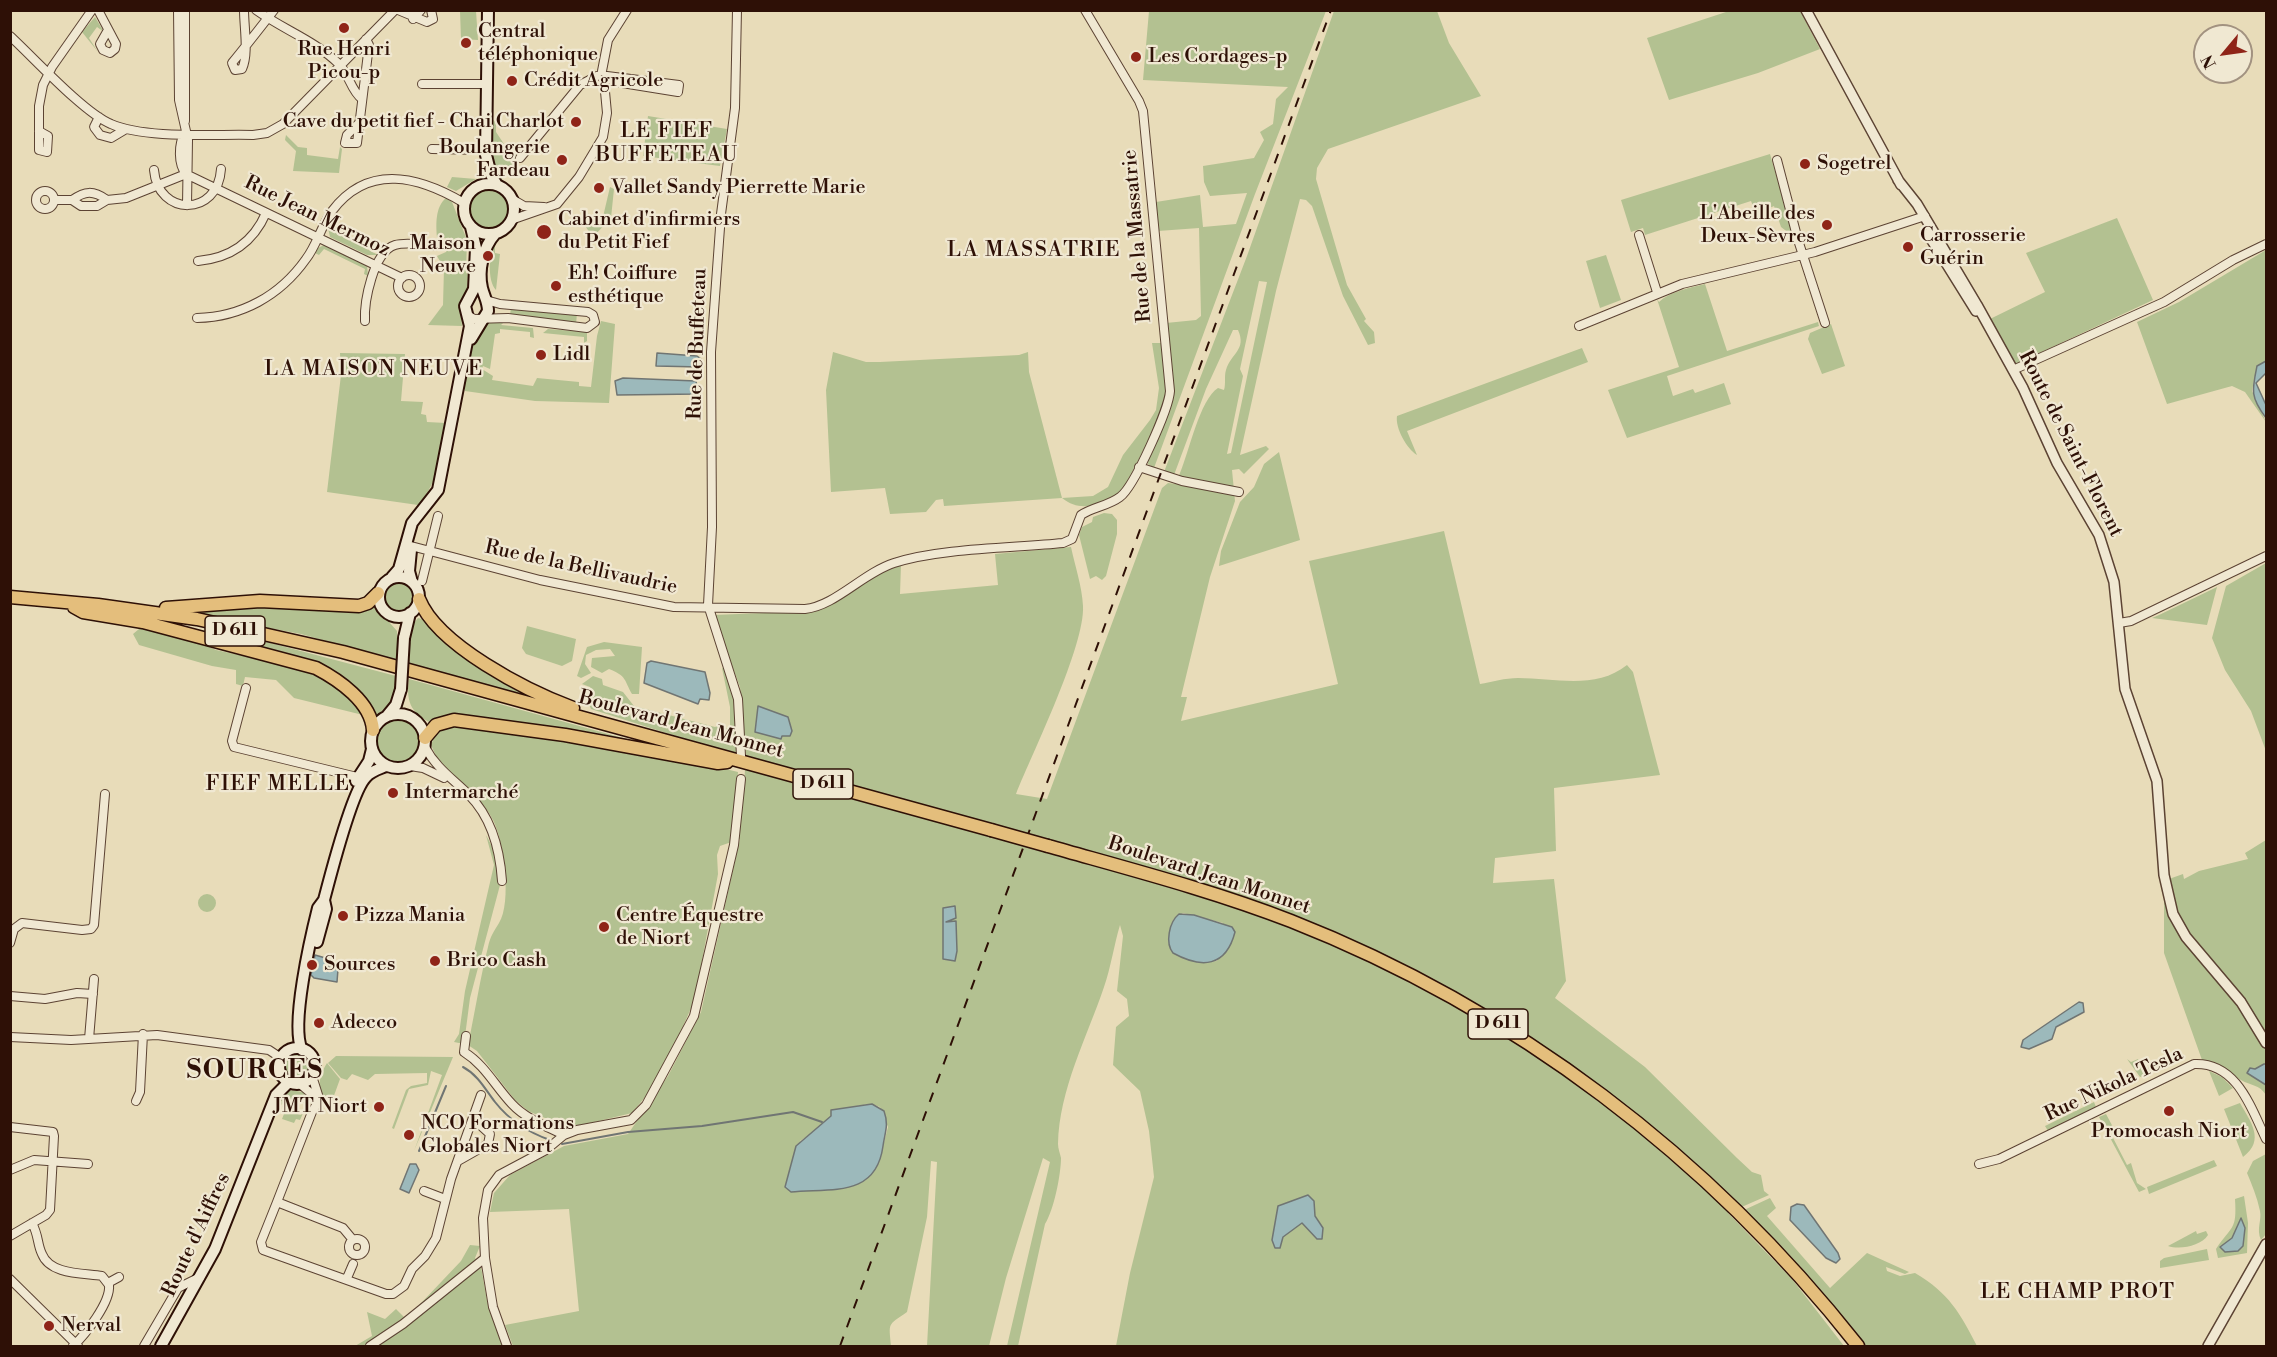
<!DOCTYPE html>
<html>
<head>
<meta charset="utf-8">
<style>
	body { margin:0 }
	#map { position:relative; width:2277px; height:1357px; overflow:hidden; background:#e8dcb9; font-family:"Libre Bodoni",serif }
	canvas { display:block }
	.frame { position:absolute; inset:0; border:12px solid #2e1006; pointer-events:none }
	.north { position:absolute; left:2193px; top:24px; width:60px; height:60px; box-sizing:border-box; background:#f0e8d2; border:2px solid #a29280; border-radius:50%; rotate:241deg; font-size:16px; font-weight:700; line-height:24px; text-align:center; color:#2e1006 }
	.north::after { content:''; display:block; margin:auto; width:21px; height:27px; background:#8f2418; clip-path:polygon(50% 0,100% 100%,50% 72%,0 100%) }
</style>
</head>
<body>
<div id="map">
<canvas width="2277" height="1357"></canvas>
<div class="frame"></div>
<div class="north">N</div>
</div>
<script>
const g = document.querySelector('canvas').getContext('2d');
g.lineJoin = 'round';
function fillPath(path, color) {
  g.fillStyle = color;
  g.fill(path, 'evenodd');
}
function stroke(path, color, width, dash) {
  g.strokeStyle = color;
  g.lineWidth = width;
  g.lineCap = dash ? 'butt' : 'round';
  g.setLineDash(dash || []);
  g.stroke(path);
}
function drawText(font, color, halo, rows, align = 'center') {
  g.font = font + ' "Libre Bodoni",serif';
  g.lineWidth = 4.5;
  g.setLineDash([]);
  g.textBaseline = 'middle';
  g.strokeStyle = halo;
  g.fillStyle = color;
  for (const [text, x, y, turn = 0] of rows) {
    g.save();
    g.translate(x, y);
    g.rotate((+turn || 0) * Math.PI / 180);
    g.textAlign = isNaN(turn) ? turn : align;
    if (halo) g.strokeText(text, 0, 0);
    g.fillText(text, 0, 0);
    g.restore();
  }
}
const green = new Path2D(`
	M460,11H476L478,40L461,39Z
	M1149,11H1326L1255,194L1154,468L1148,464V460L1155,428L1120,495C1100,503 1082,514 1062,498L944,506L943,499L936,500L926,512L890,514L885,488L831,492L826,390L833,352L866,362H880L1019,355L1028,352L1029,372L1062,498L1093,496L1108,487L1123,455L1150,420L1156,410L1159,388L1152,343H1161L1168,381L1166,323L1196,320L1201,316L1199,228L1158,231L1156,202L1200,195L1203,227L1236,224L1247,193L1210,196L1204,182L1203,166L1254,158L1264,140L1260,132L1273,124L1276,99L1288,87L1143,80Z
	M1334,11H1437L1449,43L1481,96L1328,149L1317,168L1316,179L1347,285L1366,319L1364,321L1374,332L1375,343L1368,345L1343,296L1312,206L1306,200L1300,199L1276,291L1240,455L1266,446L1269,449L1244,474L1239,469L1232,470L1235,501L1210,577L1181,697H1187L1181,721L1338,684L1309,561L1444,531L1480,684C1492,682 1505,678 1518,678C1555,678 1596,690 1627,665L1633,672L1660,775L1554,788L1556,851L1495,858L1493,883L1554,879L1566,981L1555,998L1645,1067L1737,1158L1752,1172L1761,1175L1764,1191L1769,1195L1728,1213L1792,1279L1844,1346H1116L1130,1273L1154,1177L1149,1131L1140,1091L1113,1065L1116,1027L1129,1016L1127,999L1117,991L1123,936L1120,925C1114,945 1111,967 1104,987C1087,1037 1059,1090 1058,1144C1058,1149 1060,1153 1061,1158C1061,1174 1054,1210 1045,1224L1018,1346H1007L1050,1162L1043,1158L1006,1278L989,1346H927L937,1162L931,1161L927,1217L907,1312C887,1326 889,1322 891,1346H513L505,1325L579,1311L569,1209L490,1212L494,1193L510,1175L564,1146L628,1134L668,1076L701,1012L740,839L720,846L717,855L718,874L695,999L681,1031L646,1096L632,1113L582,1125H565L545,1118L528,1111L515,1100L477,1051L468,1045C475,1012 480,979 488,947C490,937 494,931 499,923C512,903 504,841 493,820C480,794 454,779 436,756L431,745L436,732L449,725L495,730L701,763L738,772L737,786L744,784L746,755L740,687L713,615L817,611L866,579L901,564L900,594L998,585L995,554L1071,547C1075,566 1082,586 1083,606C1085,646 1033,752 1016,794L1047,799L1162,488L1168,483L1184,485L1178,478L1180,473C1189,452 1200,399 1218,388L1224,390C1226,383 1224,376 1226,370C1231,353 1247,350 1238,330H1233L1206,389L1174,475L1164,472L1247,256ZM1259,281L1267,282L1231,453L1227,454L1243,376L1240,369ZM1183,913L1223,923L1217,961L1198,963L1168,940L1173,920ZM872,1104L880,1107L888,1127L882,1150L836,1189H827L800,1141C829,1123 832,1107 872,1104Z
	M1729,11H1800L1820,49L1758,73L1669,100L1647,38Z
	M95,17L104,32L97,27L89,38L98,52L82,32Z
	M648,116L727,129L720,166L643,156Z
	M492,119L496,122V132L504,144L515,146L511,159L521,149L512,168L504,173L501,182L493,169Z
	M286,135L298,147L307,148V155L338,159L340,147L342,149L339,173L293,171L296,151L285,140Z
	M1770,154L1794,237L1781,227L1774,206L1756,214L1751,201L1645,235L1643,228L1631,232L1621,200Z
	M452,177L476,179L456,191L447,187Z
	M610,187L614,189L611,218L593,237L580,219L585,211L599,222L602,221Z
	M470 210a20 20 0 1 1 40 0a20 20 0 1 1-40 0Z
	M446,198L452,202L467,240L466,273L468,274L467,288L469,289L460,302L462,326L428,325L443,305L444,268L437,256L446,252L449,244L445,238L437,237C436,225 435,207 446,198Z
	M2117,218L2153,300L2016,364L1990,319L2045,292L2026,253Z
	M328,228L378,255H367L330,237Z
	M495,243V253L500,254L496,290C487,281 489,252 495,243Z
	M326,244L367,265L368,276L364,274L365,269L324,249L319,255L315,253L318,248Z
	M2266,250V361L2257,366L2252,391L2266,422L2245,392L2232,386L2167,404L2137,322L2179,302Z
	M1606,255L1621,300L1600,308L1586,261Z
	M1705,284L1727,351L1818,322L1819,326L1667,376L1673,396L1693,389L1695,393L1724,383L1731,404L1627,438L1608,390L1679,367L1657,299L1659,302C1669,292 1689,288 1705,284Z
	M511,307L577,313L576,325L510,315Z
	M488,319L506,320L501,325L533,328L534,338L530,337V332L500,329V333L495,334L490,369L483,366L482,369L493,376L492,380L533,386L537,378L579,382V386L591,387L597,336L601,321L615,324L609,403L535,401L465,391L464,384L474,339Z
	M1831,324L1845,366L1822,374L1808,339L1810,333Z
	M548,329L587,332V341L584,343V337L543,333Z
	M1582,348L1588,362L1407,431L1417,455C1407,449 1395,428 1397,416Z
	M340,353L405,354L401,401L423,402L421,414L426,415L427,422L446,423C442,452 439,482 418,505L327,492L341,375Z
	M1279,452L1300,540L1219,566L1221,551L1240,502L1254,487L1264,464Z
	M1104,513L1112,514L1117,520V534L1106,576L1102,580L1096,576L1090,579L1079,535L1082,527L1092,522L1093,517Z
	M2266,563V751L2251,711L2225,670L2212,638L2226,586Z
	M383 597a16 16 0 1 1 32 0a16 16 0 1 1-32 0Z
	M2217,587L2207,625L2152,618L2159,615Z
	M374,605L397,631V661L301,634L177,611L241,606Z
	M418,618L422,619L570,709L409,664L410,628Z
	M166,624L259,640L396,676C395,695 393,707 374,716L341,680Z
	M527,626L576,639L572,661L562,666L526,654L522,648Z
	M146,628L192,639L216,650L309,670L329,680L355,703L363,715L294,698L276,680L245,677L243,686L236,684V670L212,666L139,645L133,634L139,629Z
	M604,642L642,647L639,694H632C624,680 627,676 609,669L602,673L591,667L592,658L615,656L610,649L596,650L586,655L585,664L591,673L581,678L577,676L587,647Z
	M722,668L728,670L734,689L738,756L591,709L586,697L591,696L590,687L582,684L593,676L602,679L603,685L623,692L634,706L715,727L720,725L730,730V707Z
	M409,679L641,743L448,716L429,722C410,712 406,700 409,679Z
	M375 741a23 23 0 1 1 46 0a23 23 0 1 1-46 0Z
	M486,835L493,848L500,885L470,998L464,1044L454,1042L459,1034L465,991L494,865Z
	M2266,840V1037L2236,989L2192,939L2177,913L2169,879L2183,874L2184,879L2199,871L2248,859L2245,853Z
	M198 903a9 9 0 1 1 18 0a9 9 0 1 1-18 0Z
	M2164,901L2264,1044L2266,1049V1095C2259,1084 2251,1086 2241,1080C2227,1072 2219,1062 2202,1060L2164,953Z
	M284 1067a13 13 0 1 1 26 0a13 13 0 1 1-26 0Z
	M336,1056L453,1057L414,1151L442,1075L431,1071L428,1085L409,1089L394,1129L392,1128L406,1090L411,1086L427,1083V1073L375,1074L368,1080L352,1074L347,1080L341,1078L328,1063Z
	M2127,1059L2131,1062L2138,1059L2140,1063L2145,1060L2141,1065L2143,1069L2148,1067L2151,1074L2140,1077Z
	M327,1063L340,1079L332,1101L337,1103L333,1105C314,1098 318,1077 327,1063Z
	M2209,1071L2222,1077L2233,1088L2219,1096Z
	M288,1090L304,1092L311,1101L310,1106L300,1101L298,1105L292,1104L290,1108L295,1110L294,1113L301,1115L304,1111L300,1120L296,1119L294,1123L282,1119L286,1109L282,1107L283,1104L276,1107L283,1093Z
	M2094,1102L2096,1107L2048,1131L2045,1126Z
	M2240,1103C2250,1121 2266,1140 2243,1157L2224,1109Z
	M2106,1114L2114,1129L2110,1132L2127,1165L2131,1163L2137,1183L2146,1189L2139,1192L2099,1117Z
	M2266,1154V1234L2261,1240C2256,1229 2262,1220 2260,1211C2257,1197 2252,1185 2247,1173L2253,1161Z
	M2214,1160L2217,1166L2149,1194L2147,1187Z
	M2244,1196L2248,1223L2247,1253L2218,1258L2216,1249C2232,1225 2237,1231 2235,1199Z
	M1770,1198L1776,1208L1767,1216L1830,1288L1867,1253L1909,1272L1905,1274L1886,1267L1887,1271L1900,1276L1915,1273C1949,1293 1960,1313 1977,1346H1864L1744,1210Z
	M2196,1231L2197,1234L2206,1231L2208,1235C2201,1246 2180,1250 2168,1246Z
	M470,1245L480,1246L475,1258L481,1267L487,1300L503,1346H355L372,1336L367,1312L385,1319L396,1309L406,1319L461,1261Z
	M2207,1249L2209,1260L2160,1268V1261L2164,1258Z`);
const water = new Path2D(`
	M657,353L697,356L701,359V367L656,366Z
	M2266,361V373L2256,383L2266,405V418C2250,397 2252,390 2257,366Z
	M623,378L696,381L698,394L617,395L615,381Z
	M651,661L705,672L710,693L709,700L700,699L698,704L644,683L647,663Z
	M758,706L788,717L792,731L790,736H782L781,739L755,732Z
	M955,906L956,918L946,922L956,921L957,951L955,961L943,959V908Z
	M1179,914L1194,915L1232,927L1235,932C1226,967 1202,969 1173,953C1165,943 1169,922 1179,914Z
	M315,955L329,959L328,967L338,969L337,982L314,978L311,975Z
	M2079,1002L2083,1003L2084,1012L2056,1027L2052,1039L2029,1049L2021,1047L2023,1040Z
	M2264,1064H2266V1085L2247,1073L2250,1068L2255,1069Z
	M872,1104L884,1111C889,1125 885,1132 883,1146C876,1198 831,1188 791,1192L785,1187L796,1146L831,1116V1110Z
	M410,1164H416L419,1170L409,1193L400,1189Z
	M1308,1195L1314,1201L1315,1216L1323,1228L1322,1239H1317L1302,1223L1283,1237L1280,1248H1275L1272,1240L1278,1206Z
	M1797,1204L1804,1205L1838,1253L1840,1259L1836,1263L1826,1258L1790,1220L1791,1207Z
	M2241,1218L2245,1228L2243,1246L2238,1251L2225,1252L2220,1247L2232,1238Z`);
const stream = new Path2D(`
	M463,1067C478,1075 485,1089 495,1102C510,1121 527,1132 550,1140
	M562,1144L628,1132L702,1126L793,1112L822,1122
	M419,1151L446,1086`);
const minor = new Path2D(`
	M98,10L116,44L115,49L110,53L103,50L100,44L108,30
	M178,10L179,100L188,140L187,205
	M244,10C244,27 249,54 242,69L235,70L232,63C246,46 260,28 274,10
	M256,10C284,30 314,40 339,64C349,74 351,91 362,99
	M398,10L427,22L433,19L431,10
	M737,10L735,108L721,214L711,352L712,527L708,605L738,699L741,756
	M413,19L421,10
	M10,36C34,58 84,113 111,124C145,139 215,134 253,135L267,133L283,124L395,10
	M602,71L608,40L627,10
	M607,78L616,82L678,92L679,85L607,76
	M422,84H487
	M99,117L94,127L100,135L111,138L126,129
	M185,121V10
	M359,123L347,135L345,143H357L369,45L366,39
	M39,131L48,136L47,152L39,150V106L43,85L52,67L92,10
	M185,133C178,144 178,164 186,174L402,278
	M432,149L486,150
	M520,158L580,85L597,76
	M1777,160L1798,240L1825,323
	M154,170C158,217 218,217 221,169
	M36 200a9 9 0 1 1 18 0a9 9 0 1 1-18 0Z
	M512,199L524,206L544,207
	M54,200H72L81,206H97L107,200L126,198L186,174
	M72,200C85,191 93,190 107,200
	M511,220L557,204L579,177L603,137L607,113L604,81
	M1639,235L1657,292
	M198,261C230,258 253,243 266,213
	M398 286a11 11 0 1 1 22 0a11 11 0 1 1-22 0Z
	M469,316L474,319L508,318L587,328L595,322L593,315L588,312L500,304L486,300
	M197,318C241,317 280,296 306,259C317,245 321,226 332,211C369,162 420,177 464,203
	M365,321C364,302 373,252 395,245C408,241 427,246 442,246
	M1579,326L1682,284L1815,252L1925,216
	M2013,370L2164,302L2233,260L2266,244
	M1139,467L1182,481L1239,492
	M411,546L540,580L674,607L805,609C835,606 863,573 894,563C940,548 1014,548 1063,543L1072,539L1081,515C1093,507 1108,506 1120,497C1134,487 1169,409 1170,391L1143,111L1139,101L1085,10
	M422,581L438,516
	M2119,623L2131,621L2266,556
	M246,688L232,741L234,747L357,777
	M425,747C436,768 453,779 469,795C492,818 500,851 502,881
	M410,766L423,768L444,778
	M10,943L14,929L22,923L82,930L91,929L94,925L105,794
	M10,996L45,999L77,993L93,994
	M466,1036L464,1052C485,1065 495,1086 512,1104C526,1119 546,1126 564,1135
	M10,1037L71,1040L157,1035L269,1050L281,1058
	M89,1039L94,979
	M312,1076L319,1098
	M300,1084L319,1100
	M319,1100L312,1112L277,1202L343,1228L353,1240
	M136,1101L140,1092L143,1034
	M10,1127L53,1132L54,1136L50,1210L46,1215L10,1236
	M458,1161L488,1144L490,1134L479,1124L470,1127
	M1979,1164L1999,1159L2194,1064C2237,1062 2251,1108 2266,1139
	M10,1170L34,1160L88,1164
	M424,1191L445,1199
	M277,1202L261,1242L263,1250L386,1294H393L404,1286L412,1269L425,1256L436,1238L451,1179L481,1095
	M32,1223C39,1236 37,1244 42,1254C50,1275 84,1273 102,1276L109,1285C111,1302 85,1335 73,1346
	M349 1247a8 8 0 1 1 16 0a8 8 0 1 1-16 0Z
	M347,1278L353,1264
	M10,1279L78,1346
	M108,1283L119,1277
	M144,1346L178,1288L200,1277
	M370,1346L403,1324L485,1258
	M507,1346L493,1307L485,1258L483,1218L488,1190L499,1175L546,1150L564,1135L577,1130L631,1120L646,1105L694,1016L734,845L741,779`);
const tertiary = new Path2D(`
	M1806,10L1901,185
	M1898,180L1917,204L1977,305L2023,388L2057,463L2099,535L2114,582L2125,689L2157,781L2164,875L2173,914L2186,937L2241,1002L2266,1043
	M1928,234L1976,311
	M2208,1346L2266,1244`);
const secondary = new Path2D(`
	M488,10L486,155L491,175L497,185
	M464 209a25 25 0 1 1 50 0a25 25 0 1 1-50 0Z
	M471,339L488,311C488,302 484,296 482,288C478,271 483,247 495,234
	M411,550L409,571L412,582
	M379 597a20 20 0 1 1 40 0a20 20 0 1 1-40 0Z
	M392,577L399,569L412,523L438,490L470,326L465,306L474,289L476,248L471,227
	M404,638L410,613
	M371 741a27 27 0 1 1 54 0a27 27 0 1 1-54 0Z
	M387,716L396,705L401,689
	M356,781L369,761L372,749
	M317,942L326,909L324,900
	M279 1066a18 18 0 1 1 36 0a18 18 0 1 1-36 0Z
	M302,1050C290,1026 311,936 318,908L324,900C330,877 352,791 366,777C371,771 379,769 386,766
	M161,1346L215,1249L276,1095L289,1082`);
const primary = new Path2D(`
	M10,597L98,605L197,619L343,652L991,830
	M419,599C437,645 527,691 573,708
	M74,607L83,612L143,622L316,668C339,680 371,702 373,730
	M166,608L260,601L359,606L368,603L378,593
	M425,738L436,725L454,720L565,735L718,763L727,762
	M1048,846C1129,869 1211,890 1291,921C1515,1009 1709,1157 1858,1346`);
const rail = new Path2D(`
	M840,1346L1331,10`);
const secondaryBridge = new Path2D(`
	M401,689L404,638`);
const primaryBridge = new Path2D(`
	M991,830L1048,846`);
const markers = [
	[344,28,6,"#8f2418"],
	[466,43,6,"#8f2418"],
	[1136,57,6,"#8f2418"],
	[512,81,6,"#8f2418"],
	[576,122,6,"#8f2418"],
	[562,160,6,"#8f2418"],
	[1805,164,6,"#8f2418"],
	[599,188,6,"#8f2418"],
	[1827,225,6,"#8f2418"],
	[544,232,8,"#8f2418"],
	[1908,247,6,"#8f2418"],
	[488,256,6,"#8f2418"],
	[556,286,6,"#8f2418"],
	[541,355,6,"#8f2418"],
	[393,793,6,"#8f2418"],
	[343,916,6,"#8f2418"],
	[604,927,6,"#8f2418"],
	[435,961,6,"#8f2418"],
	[312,965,6,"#8f2418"],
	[319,1023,6,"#8f2418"],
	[379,1107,6,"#8f2418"],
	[2169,1111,6,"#8f2418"],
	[409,1135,6,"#8f2418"],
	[49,1326,6,"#8f2418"]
];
const shields = [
	[235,631,60],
	[823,784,60],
	[1498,1024,60]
];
const shieldNames = [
	["D 611",235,631],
	["D 611",823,784],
	["D 611",1498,1024]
];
const poiNames = [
	["Central",478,32],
	["téléphonique",478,55],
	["Rue Henri",344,50,"center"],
	["Picou-p",344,73,"center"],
	["Les Cordages-p",1148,57],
	["Crédit Agricole",524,81],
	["Cave du petit fief - Chai Charlot",564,122,"right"],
	["Boulangerie",550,148,"right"],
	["Fardeau",550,171,"right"],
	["Sogetrel",1817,164],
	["Vallet Sandy Pierrette Marie",611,188],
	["L'Abeille des",1815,214,"right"],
	["Deux-Sèvres",1815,237,"right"],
	["Cabinet d'infirmiers",558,220],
	["du Petit Fief",558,243],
	["Carrosserie",1920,236],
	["Guérin",1920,259],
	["Maison",476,244,"right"],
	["Neuve",476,267,"right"],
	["Eh! Coiffure",568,274],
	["esthétique",568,297],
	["Lidl",553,355],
	["Intermarché",405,793],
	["Pizza Mania",355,916],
	["Centre Équestre",616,916],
	["de Niort",616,939],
	["Brico Cash",447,961],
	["Sources",324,965],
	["Adecco",331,1023],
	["JMT Niort",367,1107,"right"],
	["NCO Formations",421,1124],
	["Globales Niort",421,1147],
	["Promocash Niort",2169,1132,"center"],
	["Nerval",61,1326]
];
const streetNames = [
	["Rue Jean Mermoz",317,217,26],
	["Rue de la Massatrie",1138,236,-95],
	["Rue de Buffeteau",698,344,-88],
	["Route de Saint-Florent",2070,444,63],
	["Rue de la Bellivaudrie",581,568,12],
	["Boulevard Jean Monnet",681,725,15],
	["Boulevard Jean Monnet",1209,876,18],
	["Rue Nikola Tesla",2114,1085,-25],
	["Route d'Aiffres",197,1235,-65]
];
const neighbourhoodNames = [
	["LE FIEF",667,132],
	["BUFFETEAU",667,156],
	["LA MASSATRIE",1034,251],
	["LA MAISON NEUVE",374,370],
	["FIEF MELLE",278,785],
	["LE CHAMP PROT",2078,1293]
];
const districtNames = [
	["SOURCES",255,1072]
];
fillPath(green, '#b3c191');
fillPath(water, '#9cb9bb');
stroke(water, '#707573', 1.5);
stroke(stream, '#707573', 2);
stroke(minor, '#5c4333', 10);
stroke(tertiary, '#5c4333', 12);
stroke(secondary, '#2e1006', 14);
stroke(primary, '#2e1006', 15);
stroke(minor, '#f0e8d2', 8);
stroke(tertiary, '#f0e8d2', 9);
stroke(secondary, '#f0e8d2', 10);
stroke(primary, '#e4be7c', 12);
stroke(rail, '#2e1006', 2, [10, 10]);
stroke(secondaryBridge, '#2e1006', 14, []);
stroke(primaryBridge, '#2e1006', 15, []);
stroke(secondaryBridge, '#f0e8d2', 10);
stroke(primaryBridge, '#e4be7c', 12);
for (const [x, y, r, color] of markers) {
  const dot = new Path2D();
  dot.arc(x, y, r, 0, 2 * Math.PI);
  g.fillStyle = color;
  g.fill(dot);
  stroke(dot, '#f0e8d2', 2);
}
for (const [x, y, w] of shields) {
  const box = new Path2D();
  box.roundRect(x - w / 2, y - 15, w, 30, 4.5);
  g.fillStyle = '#f0e8d2';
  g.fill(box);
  stroke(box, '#2e1006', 1.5);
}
drawText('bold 18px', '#2e1006', null, shieldNames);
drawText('20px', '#2e1006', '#f0e8d2', poiNames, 'left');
drawText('20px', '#2e1006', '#f0e8d2', streetNames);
g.letterSpacing = '1.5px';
drawText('21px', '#2e1006', '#f0e8d2', neighbourhoodNames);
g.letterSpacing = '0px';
g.letterSpacing = '1.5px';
drawText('bold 26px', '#2e1006', '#f0e8d2', districtNames);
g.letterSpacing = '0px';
</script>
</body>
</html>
